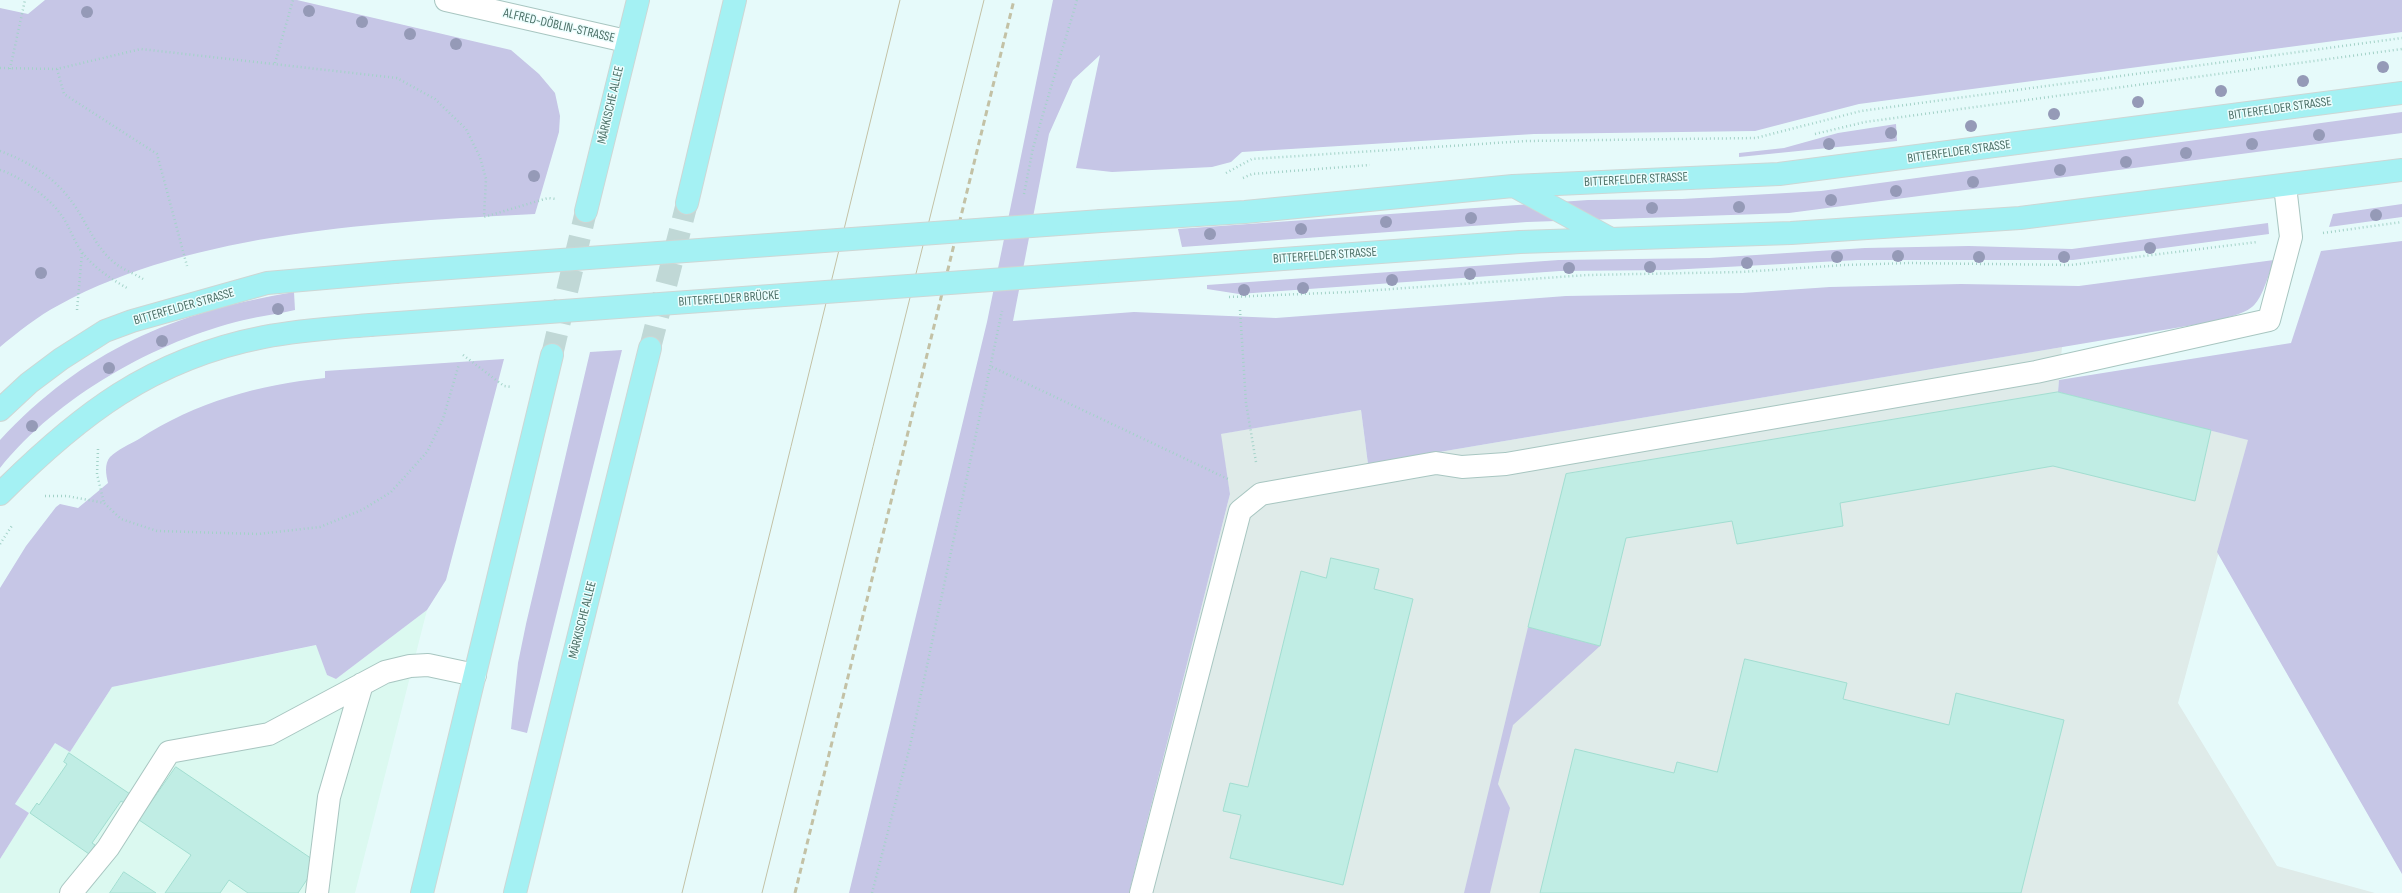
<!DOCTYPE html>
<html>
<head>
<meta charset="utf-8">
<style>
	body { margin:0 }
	canvas { display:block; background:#e6fafa }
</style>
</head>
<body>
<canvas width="2402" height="893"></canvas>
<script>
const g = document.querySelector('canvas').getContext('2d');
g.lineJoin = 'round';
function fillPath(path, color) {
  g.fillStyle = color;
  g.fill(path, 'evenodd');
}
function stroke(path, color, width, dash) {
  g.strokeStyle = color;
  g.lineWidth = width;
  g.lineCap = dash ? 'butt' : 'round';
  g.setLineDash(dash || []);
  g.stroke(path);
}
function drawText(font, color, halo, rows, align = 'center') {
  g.font = font + ' "Sofia Sans Condensed",sans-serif';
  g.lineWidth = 3;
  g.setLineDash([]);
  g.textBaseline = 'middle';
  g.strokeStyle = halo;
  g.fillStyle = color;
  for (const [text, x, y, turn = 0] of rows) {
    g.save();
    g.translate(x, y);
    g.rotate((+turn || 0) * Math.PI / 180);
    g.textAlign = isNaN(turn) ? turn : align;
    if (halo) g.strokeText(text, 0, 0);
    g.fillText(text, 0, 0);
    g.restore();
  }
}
const commercial = new Path2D(`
	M427,610L355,893H0V859L29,813L15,804L55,743L70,752L112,687L317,645L327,675L336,679Z`);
const industrial = new Path2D(`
	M2062,347L2058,392L2249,440L2178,703L2277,866L2375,893H1129L1230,494L1220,434L1361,410L1368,464Z`);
const green = new Path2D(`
	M45,0H297L511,50L539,74L555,93L560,116L559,132L535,214C383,222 194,231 59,305C38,316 18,332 0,347V8L28,14Z
	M1053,0H2402V32L1859,104L1755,131L1534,134L1242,152L1231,162L1212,167L1112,172L1076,168L1100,55L1073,80L1049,134L1013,321L1134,312L1276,318L1566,296L1742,293L1830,287L1961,284L2079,286L2274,260C2256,312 2259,310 2205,323L1368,464L1361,410L1221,434L1230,494L1129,893H849L987,322Z
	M2402,112V133L1789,213L1527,222L1182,247L1178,229L1588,200L1682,199L1821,191Z
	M1896,124L1897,141L1739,157V153L1784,148L1838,133Z
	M2402,204V217L2329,227L2333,214Z
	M2268,223L2269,234L2073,260H1858L1669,270L1560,271L1239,294L1207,289V285L1559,260L1709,258L1865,248L1969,246L2072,249Z
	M2402,241V874L2217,552L2248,440L2058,392L2059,380L2291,343L2321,251Z
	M294,292L295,310C278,314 261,316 244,320C156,341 58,396 0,468V440C84,350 174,312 294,292Z
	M622,350L527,733L511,729L518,663L526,624L590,352Z
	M504,359L446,580L427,610L336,679L327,675L316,645L112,687L70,752L55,743L15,804L29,813L0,859V588L26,546L56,507L60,504L78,508L108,483C106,475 104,464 110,457C117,450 130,444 139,439C196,402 258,385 325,378V371Z
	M1528,627L1600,646L1513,725L1498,784L1510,808L1490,893H1464Z`);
const building = new Path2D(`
	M2058,392L2211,430L2195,501L2053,466L1840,503L1843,526L1737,544L1732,521L1626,538L1600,646L1528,627L1566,474Z
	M1331,558L1379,569L1374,589L1413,599L1343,885L1230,858L1241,815L1223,811L1230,783L1248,787L1301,571L1326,578Z
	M1745,659L1847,683L1843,699L1949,725L1956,693L2064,720L2021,893H1540L1575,749L1674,773L1677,762L1717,772Z
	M69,753L130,794L124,803L121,801L92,843L95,845L89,854L30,813L37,803L39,805L67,764L64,762Z
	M176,767L318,863L298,893H248L229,880L220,893H165L191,855L139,820Z
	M124,872L156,893H110Z`);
const majorTunnel = new Path2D(`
	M650,348L687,203
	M552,355L586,211`);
const path = new Path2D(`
	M275,63L293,0
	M0,68L57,69L141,49L397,78L435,99L466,129L480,157L486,179L484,217L548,198L556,199
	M10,69L25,0
	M57,69L64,94L157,154L187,266
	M1815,134L1865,122L2402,49
	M0,151C27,161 55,177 72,202C87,222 95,248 116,264C124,270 135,274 143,279
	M0,170C18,175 48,197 59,212C69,224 73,240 82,252C93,267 111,279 127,288
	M1226,173L1252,159L1526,141L1756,138L1861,111L2402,38
	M1243,178L1252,174L1370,165
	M1024,194L1033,148L1077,0
	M2323,233L2402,222
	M1229,297L1350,292L1587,275L1742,272L1845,265L1909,263L2071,265L2257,242
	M77,310L82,253
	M1240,310L1246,403L1256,462
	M463,355L504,386L512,387
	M992,367L1228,479
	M98,449L97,474L104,503
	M45,496H67L104,503L121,519L157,531L258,534L320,527L362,510L391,492L427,452L443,419L459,364
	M0,544L13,524
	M872,893L910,746L1002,311`);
const minor = new Path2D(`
	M446,0L626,41
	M71,893L108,848L169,752L269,734L385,672L410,666L428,665L475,675
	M317,893L329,797L362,684
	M1141,893L1240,511L1261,494L1436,463L1462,467L1506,464L2036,372L2269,320L2291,237L2285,186`);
const major = new Path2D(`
	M1514,186L1609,238
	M687,203L735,0
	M586,211L638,0
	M1101,221L1245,212L1513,186L1779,174L2402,93
	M1088,273L1520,242L1791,233L2020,218L2402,170
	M0,410L29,383L61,359L105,331L132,321L267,283L395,272
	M0,494C79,415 151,359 264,337C299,330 334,328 370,325
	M422,893L552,355
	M515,893L650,348`);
const tram = new Path2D(`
	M682,893L900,0
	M762,893L984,0`);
const rail = new Path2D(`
	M795,893L1014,0`);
const majorBridge = new Path2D(`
	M395,272L1101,221
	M370,325L1088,273`);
const trees = [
	[309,11],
	[87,12],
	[362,22],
	[410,34],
	[456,44],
	[2383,67],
	[2303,81],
	[2221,91],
	[2138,102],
	[2054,114],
	[1971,126],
	[1891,133],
	[2319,135],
	[1829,144],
	[2252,144],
	[2186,153],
	[2126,162],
	[2060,170],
	[534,176],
	[1973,182],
	[1896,191],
	[1831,200],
	[1739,207],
	[1652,208],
	[2376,215],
	[1471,218],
	[1386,222],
	[1301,229],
	[1210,234],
	[2150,248],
	[1898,256],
	[1837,257],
	[1979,257],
	[2064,257],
	[1747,263],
	[1650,267],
	[1569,268],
	[41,273],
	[1470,274],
	[1392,280],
	[1303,288],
	[1244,290],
	[278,309],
	[162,341],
	[109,368],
	[32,426]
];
const streetNames = [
	["ALFRED-DÖBLIN-STRASSE",559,26,13],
	["MÄRKISCHE ALLEE",611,105,-77],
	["BITTERFELDER STRASSE",2280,109,-8],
	["BITTERFELDER STRASSE",1959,152,-8],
	["BITTERFELDER STRASSE",1636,180,-3],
	["BITTERFELDER STRASSE",1325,256,-4],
	["BITTERFELDER BRÜCKE",729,299,-4],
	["BITTERFELDER STRASSE",184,307,-16],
	["MÄRKISCHE ALLEE",583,620,-76]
];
fillPath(commercial, '#dbf9f0');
fillPath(industrial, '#dfebe9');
fillPath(green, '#c6c6e6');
fillPath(building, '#c0ede4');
stroke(building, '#a2ded1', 1);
stroke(majorTunnel, '#c0d8d6', 22, [22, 11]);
stroke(minor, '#a8c6c1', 24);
stroke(major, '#cdd7d5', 24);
stroke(path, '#a3d2c8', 2.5, [1, 3]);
stroke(minor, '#fff', 22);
stroke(major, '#a4f1f3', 22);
stroke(tram, '#c3c1a5', 1);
stroke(rail, '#c3c1a5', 3, [6, 4]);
stroke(majorBridge, '#cdd7d5', 24, []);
stroke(majorBridge, '#a4f1f3', 22);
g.fillStyle = '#959ab7';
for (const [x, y] of trees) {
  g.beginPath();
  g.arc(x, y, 6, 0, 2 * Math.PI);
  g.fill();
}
drawText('13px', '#4d7168', '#ecfdfd', streetNames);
</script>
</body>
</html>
